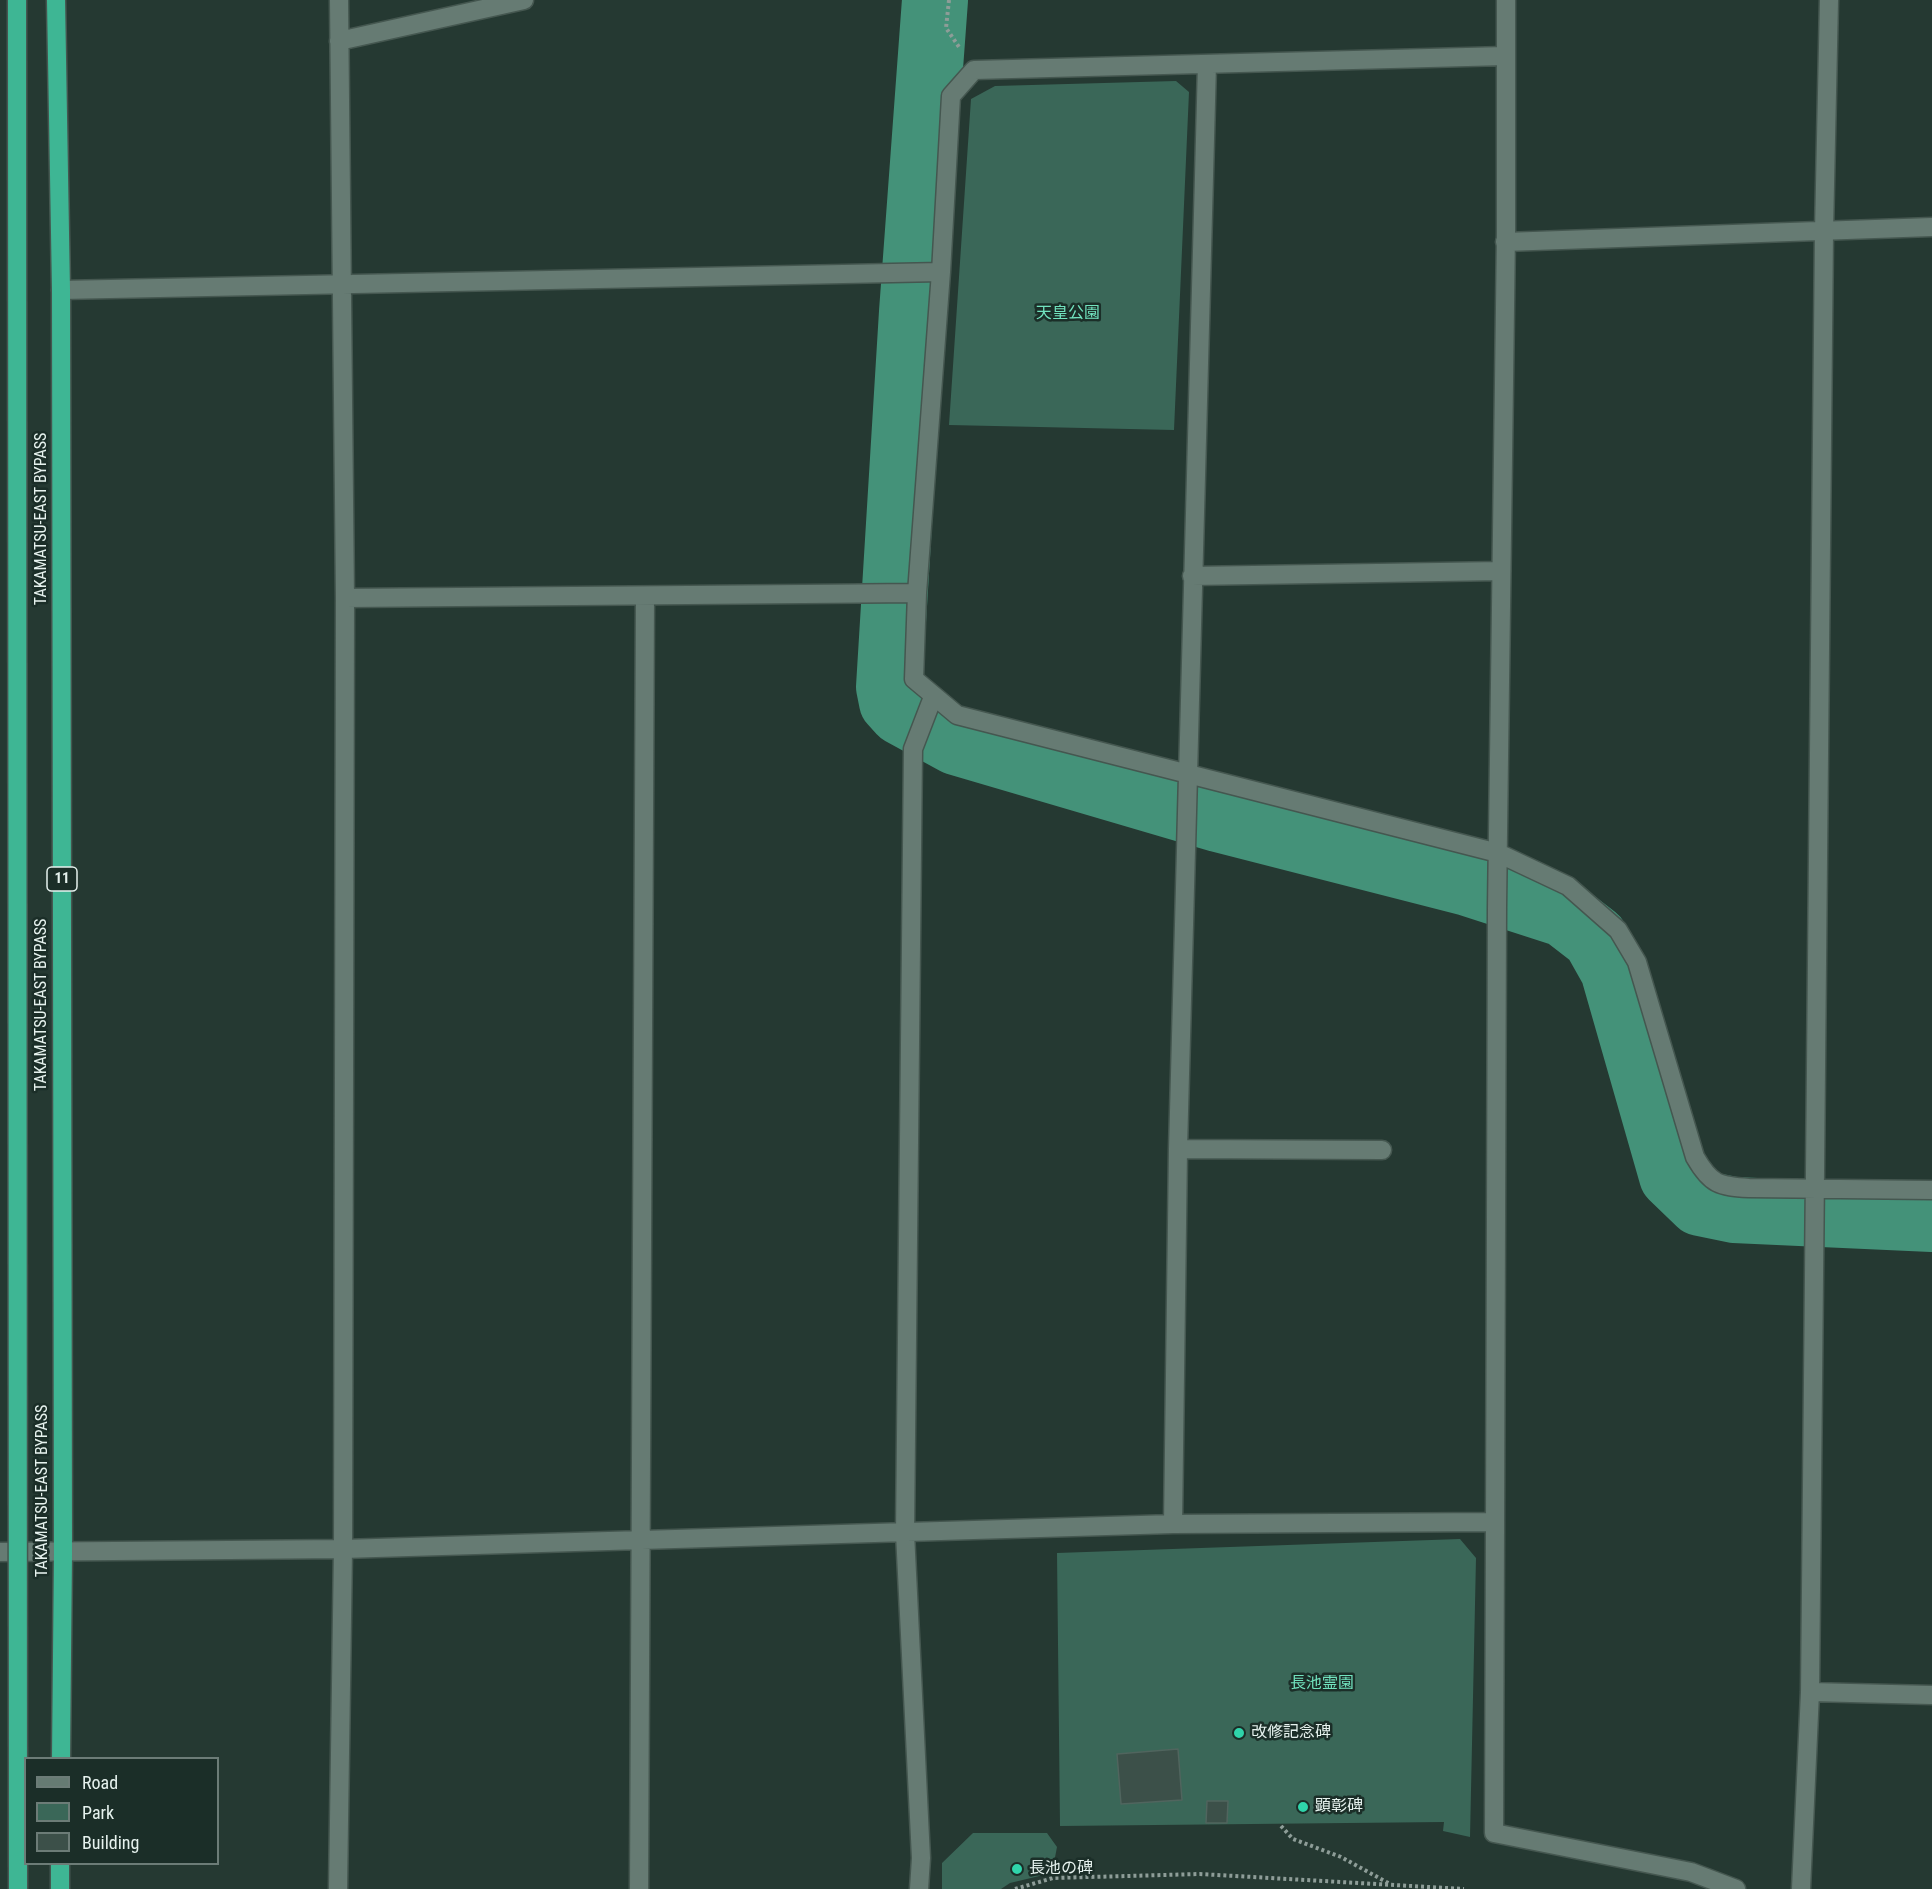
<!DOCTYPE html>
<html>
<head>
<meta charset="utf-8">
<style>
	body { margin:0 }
	#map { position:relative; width:1932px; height:1889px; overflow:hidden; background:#253932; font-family:"Roboto Condensed",sans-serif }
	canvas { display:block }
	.legend { position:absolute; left:24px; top:1757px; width:195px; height:108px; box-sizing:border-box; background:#1b2e28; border:2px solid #6c7c77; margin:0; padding:8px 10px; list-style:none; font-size:18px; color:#e6f2ee }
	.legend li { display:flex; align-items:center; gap:12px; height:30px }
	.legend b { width:30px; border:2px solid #6c7c77 }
</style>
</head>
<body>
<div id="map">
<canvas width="1932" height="1889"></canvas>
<ul class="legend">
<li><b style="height:8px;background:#667b73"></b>Road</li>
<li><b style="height:16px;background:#3a6758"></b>Park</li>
<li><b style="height:16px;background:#3c5049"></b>Building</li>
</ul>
</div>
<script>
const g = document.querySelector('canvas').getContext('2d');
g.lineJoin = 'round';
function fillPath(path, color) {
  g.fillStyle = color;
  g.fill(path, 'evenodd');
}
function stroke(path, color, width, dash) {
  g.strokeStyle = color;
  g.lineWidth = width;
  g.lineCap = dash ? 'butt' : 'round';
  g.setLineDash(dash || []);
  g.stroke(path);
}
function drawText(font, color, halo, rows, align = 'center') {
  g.font = font + ' "Roboto Condensed","Noto Sans JP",sans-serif';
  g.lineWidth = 5;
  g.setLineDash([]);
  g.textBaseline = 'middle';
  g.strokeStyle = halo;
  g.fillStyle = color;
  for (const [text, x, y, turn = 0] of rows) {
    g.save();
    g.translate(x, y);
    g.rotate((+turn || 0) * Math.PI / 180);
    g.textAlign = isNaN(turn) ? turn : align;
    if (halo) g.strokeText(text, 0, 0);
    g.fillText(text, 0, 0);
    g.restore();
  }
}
const green = new Path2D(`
	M1176,81L1189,92L1174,430L949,425L971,99L995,86Z
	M1460,1539L1476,1558L1470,1837L1443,1831L1444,1822L1060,1826L1057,1553Z
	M973,1833H1047L1057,1847L1052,1873L1010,1883L1001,1889H942V1863Z`);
const river = new Path2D(`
	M935,0L912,312L889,687L892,702L901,712L956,742L1218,819L1468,883L1564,914L1595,938L1613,970L1672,1176L1700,1203L1734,1210L1932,1219`);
const building = new Path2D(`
	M1178,1749L1182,1800L1121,1804L1117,1754Z
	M1207,1801H1228L1227,1823H1206Z`);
const path = new Path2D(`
	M949,0L946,28L959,47
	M1281,1826L1293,1839L1341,1857L1390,1884
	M1015,1889L1053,1878L1200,1874L1464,1889`);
const minor = new Path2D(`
	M1506,0V232L1497,908L1494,1833L1691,1872L1736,1889
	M339,41L524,0
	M1505,56L974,70L951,96L941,272L917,593L914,679L957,715L1498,853L1568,886L1618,930L1637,962L1695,1157C1711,1185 1719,1186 1749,1188L1932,1190
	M1505,242L1932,227
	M61,290L941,272
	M1192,576L1501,571
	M345,598L917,593
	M1178,1149L1382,1150
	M1173,1524L1178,1149L1207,64
	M0,1552L343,1549L1173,1524L1495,1522
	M1810,1692L1932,1695
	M338,1889L343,1549L345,598L339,0
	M639,1889L645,596
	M919,1889L921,1858L905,1533L913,749L933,697
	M1801,1889L1810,1692L1824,231L1829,0`);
const highway = new Path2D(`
	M56,0L61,290L63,1553L61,1758
	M60,1889V1864`);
const highwayBridge = new Path2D(`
	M17,0L18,1889`);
const markers = [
	[1239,1733,6,"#2fd4aa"],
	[1303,1807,6,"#2fd4aa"],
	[1017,1869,6,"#2fd4aa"]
];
const shields = [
	[62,879,30]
];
const shieldNames = [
	["11",62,879]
];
const parkNames = [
	["天皇公園",1068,314],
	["長池霊園",1322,1684]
];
const streetNames = [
	["TAKAMATSU-EAST BYPASS",42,519,-90],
	["TAKAMATSU-EAST BYPASS",42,1005,-90],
	["TAKAMATSU-EAST BYPASS",43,1491,-90]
];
const poiNames = [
	["改修記念碑",1251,1733],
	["顕彰碑",1315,1807],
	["長池の碑",1029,1869]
];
fillPath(green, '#3a6758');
stroke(river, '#449279', 66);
fillPath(building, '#3c5049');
stroke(building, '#50655e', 1.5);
stroke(minor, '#455750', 21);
stroke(highway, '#455750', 21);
stroke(path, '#8e9d98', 4, [3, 3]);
stroke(minor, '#667b73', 18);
stroke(highway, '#3eb694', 18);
stroke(highwayBridge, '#455750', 21, []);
stroke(highwayBridge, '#3eb694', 18);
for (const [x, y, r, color] of markers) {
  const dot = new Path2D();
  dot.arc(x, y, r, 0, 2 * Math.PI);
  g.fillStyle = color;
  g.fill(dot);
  stroke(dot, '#1b2e28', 2);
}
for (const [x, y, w] of shields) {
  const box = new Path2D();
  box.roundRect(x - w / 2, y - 12, w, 24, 4.5);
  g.fillStyle = '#1b2e28';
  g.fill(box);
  stroke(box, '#e6f2ee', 1.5);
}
drawText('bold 15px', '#e6f2ee', null, shieldNames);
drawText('16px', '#71e2be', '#1b2e28', parkNames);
drawText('16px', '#e6f2ee', '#1b2e28', streetNames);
drawText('16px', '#e6f2ee', '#1b2e28', poiNames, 'left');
</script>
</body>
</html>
